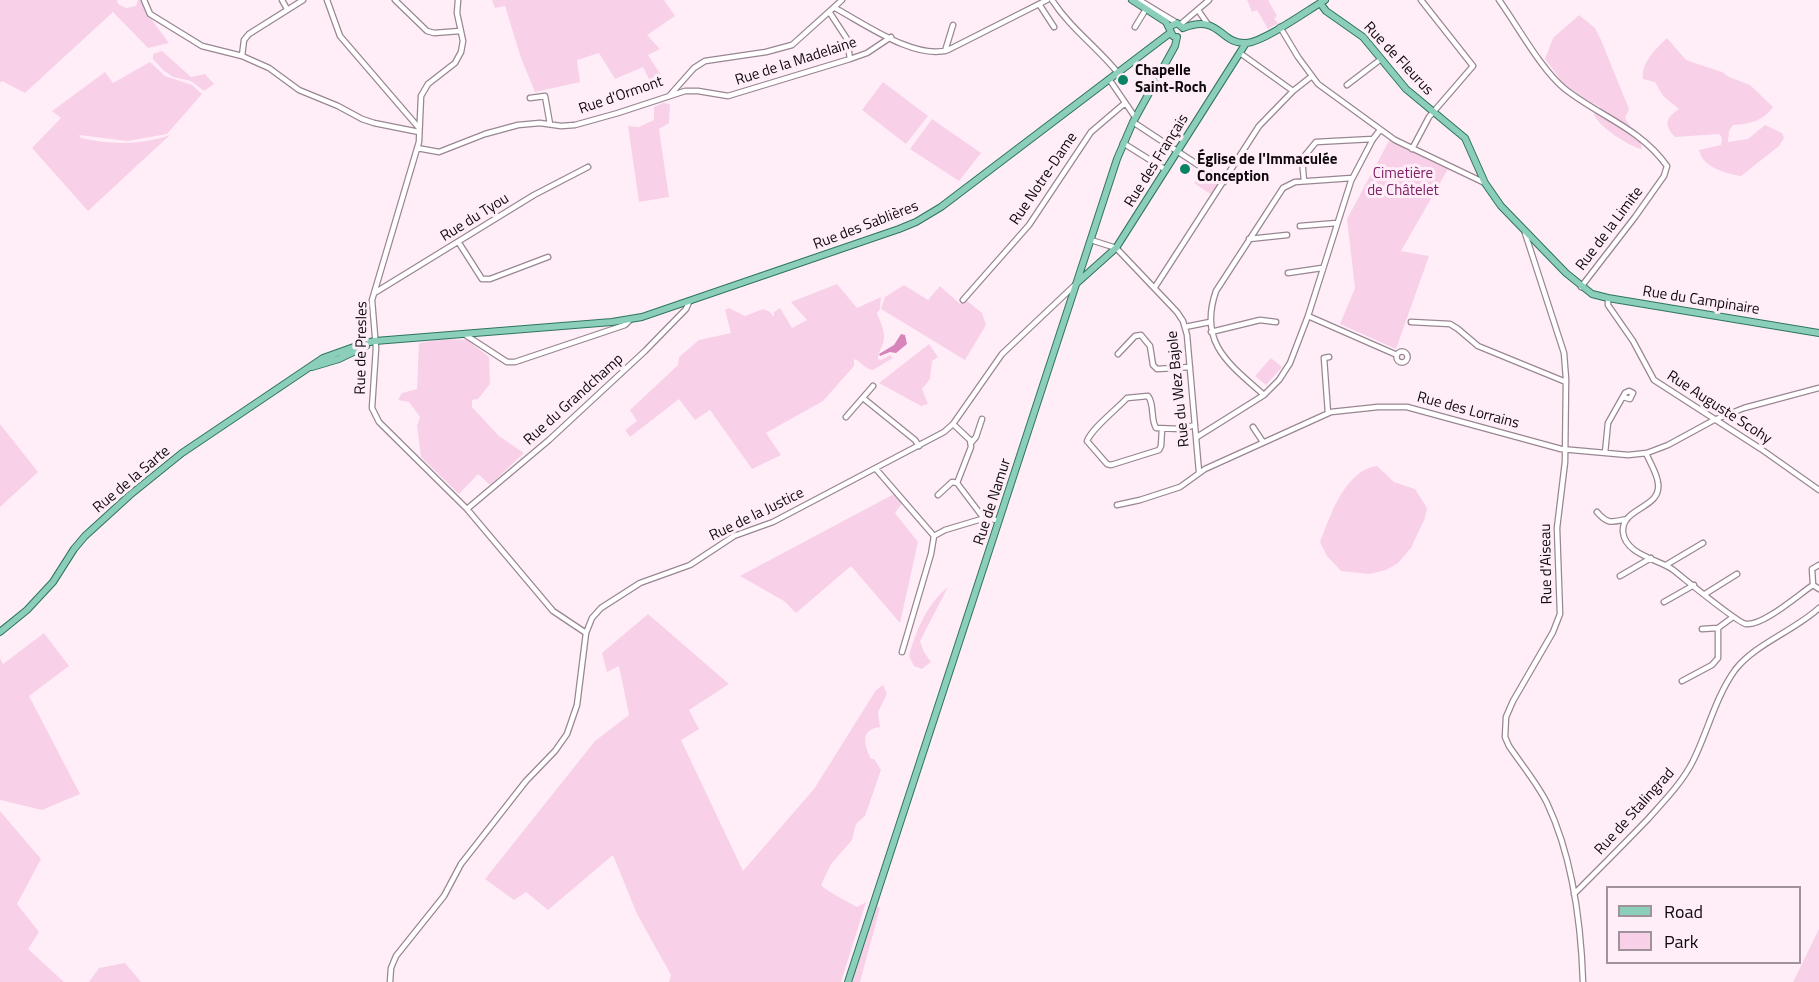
<!DOCTYPE html>
<html>
<head>
<meta charset="utf-8">
<style>
	body { margin:0 }
	#map { position:relative; width:1819px; height:982px; overflow:hidden; background:#ffeef8; font-family:"Titillium Web",sans-serif }
	canvas { display:block }
	.legend { position:absolute; left:1606px; top:886px; width:195px; height:78px; box-sizing:border-box; background:#ffeef8; border:2px solid #9f929a; margin:0; padding:8px 10px; list-style:none; font-size:18px; color:#0f090d }
	.legend li { display:flex; align-items:center; gap:12px; height:30px }
	.legend b { width:30px; border:2px solid #9f929a }
</style>
</head>
<body>
<div id="map">
<canvas width="1819" height="982"></canvas>
<ul class="legend">
<li><b style="height:8px;background:#8bceb9"></b>Road</li>
<li><b style="height:16px;background:#f8d1e8"></b>Park</li>
</ul>
</div>
<script>
const g = document.querySelector('canvas').getContext('2d');
g.lineJoin = 'round';
function fillPath(path, color) {
  g.fillStyle = color;
  g.fill(path, 'evenodd');
}
function stroke(path, color, width, dash) {
  g.strokeStyle = color;
  g.lineWidth = width;
  g.lineCap = dash ? 'butt' : 'round';
  g.setLineDash(dash || []);
  g.stroke(path);
}
function drawText(font, color, halo, rows, align = 'center') {
  g.font = font + ' "Titillium Web",sans-serif';
  g.lineWidth = 6;
  g.setLineDash([]);
  g.textBaseline = 'middle';
  g.strokeStyle = halo;
  g.fillStyle = color;
  for (const [text, x, y, turn = 0] of rows) {
    g.save();
    g.translate(x, y);
    g.rotate((+turn || 0) * Math.PI / 180);
    g.textAlign = isNaN(turn) ? turn : align;
    if (halo) g.strokeText(text, 0, 0);
    g.fillText(text, 0, 0);
    g.restore();
  }
}
const green = new Path2D(`
	M0,0H117L118,4L126,8L136,6L138,0H141L145,11L169,43L148,48L113,12L25,93L2,81L0,83Z
	M492,0H664L675,16L647,35L660,49L648,55L661,75L649,79L643,67L615,79L599,53L577,60L580,82L535,92L521,58L505,6L495,8Z
	M1247,0H1268L1277,16L1274,19L1278,23L1268,29L1257,10L1252,12Z
	M1579,15L1595,28L1601,40L1629,109L1625,118L1641,143L1642,149C1630,147 1597,126 1594,114L1600,107L1584,98L1563,83L1545,59L1553,38Z
	M1667,38L1686,60L1722,72L1729,77L1750,85L1773,107C1763,121 1750,124 1733,125L1729,131L1728,142L1748,139L1765,125L1782,133L1784,138L1779,146L1741,176C1727,174 1702,167 1699,150L1721,145L1722,138L1719,134L1675,137C1663,124 1666,118 1679,109L1663,96L1655,82L1643,79C1641,62 1656,49 1667,38Z
	M162,51L191,77L205,74L214,84L204,91L191,81L173,77L163,70L153,59V54Z
	M150,62L165,76L192,85L202,94L167,134L128,141L79,135L81,138C111,145 141,145 170,135L88,211L32,148L61,118L52,111L105,72L113,83Z
	M883,82L928,116L906,144L862,110Z
	M663,103L670,104L669,123L659,129L669,197L639,202L628,126L639,127L654,120V107Z
	M932,119L981,153L959,181L910,149Z
	M1390,139L1448,169L1401,251L1429,256L1396,349L1340,324L1355,288L1347,219Z
	M1203,172L1220,183L1212,195L1194,183Z
	M837,284L857,308L881,297L880,309L877,313C880,321 885,331 884,339C883,347 878,351 878,359L881,360L890,355L893,358L873,370C864,369 862,362 854,359V366L823,401L766,433L781,455L752,469L710,410L695,420L679,399L630,437L625,430L637,421L630,410L678,365L679,357L699,340L731,333L725,310L729,308L745,316L763,309L770,312L774,317V312L780,308L792,328L807,320L791,302Z
	M904,285L928,300L940,286L960,304L966,300L982,313L986,325L965,360L881,309L885,297Z
	M443,339L467,340L489,357L490,384L478,399L472,400V407L499,436L524,453L490,485L478,474L459,494L421,457L417,426L420,417L409,402L398,400L402,393L417,389L419,343Z
	M929,344L938,357L932,361L930,379L922,389L928,404L921,406L879,383Z
	M1271,358L1282,367L1266,385L1255,376Z
	M0,424L38,472L0,507Z
	M1377,466L1394,482L1415,489L1427,508L1425,518L1411,548L1398,563L1386,570L1369,574L1341,571L1327,556L1320,542C1330,516 1345,470 1377,466Z
	M894,494L903,502L895,513L918,542L900,623L851,566L796,613L784,601L740,576Z
	M948,587L920,641L924,652L931,662L922,669L914,666L909,656C916,630 927,604 948,587Z
	M648,614L729,684L689,710L699,729L681,740L743,871L814,789L876,690L883,685L887,694L878,712L880,727C860,730 864,744 871,759H874L881,770L865,816L856,824L852,840L831,864L821,885C826,891 849,902 857,907L866,902L841,982H669L671,975L637,914L613,855L548,910L526,892L514,900L485,879L595,741L629,715L619,666L607,672L602,653Z
	M44,633L69,666L29,696L80,794L42,810L0,800V658L3,664Z
	M0,811L41,859L17,904L39,932L28,949L64,982H0Z
	M877,906L880,908L860,982H852Z
	M1819,929V982H1793Z
	M125,963L141,982H89L99,968Z`);
const water = new Path2D(`
	M901,334L905,335L907,344L896,353L890,352L880,356L879,354L894,345Z`);
const minor = new Path2D(`
	M144,0L150,14L202,46L242,56L269,68L299,90L338,106L362,119L374,123L419,132
	M282,0L287,9
	M327,0L340,36L419,128
	M395,0L427,31L434,33L460,31
	M458,0L457,13L463,41L461,52L455,63L428,84L421,96L419,142L372,300L376,348L372,408L379,422L467,509L553,611L586,633
	M1052,0C1071,29 1097,47 1118,73
	M1139,0L1177,23
	M1499,0C1517,25 1542,71 1565,89C1599,116 1640,128 1667,166L1664,176L1635,217L1581,287
	M1039,4L1054,27
	M835,8C865,24 915,60 948,50L1047,0
	M1198,10L1207,23
	M830,13L847,39L850,59
	M1181,24L1209,0
	M1135,27L1146,9
	M1280,27L1298,57L1318,84L1395,140L1485,183
	M945,51L953,25
	M1240,53L1293,91
	M242,56L244,40L249,34L303,0
	M1109,79L1135,117
	M1347,85L1381,59
	M670,95L694,68L705,61L766,52L792,45L842,0
	M530,98L545,96L550,124
	M1133,122L1224,182
	M1123,143L1166,170
	M417,148L439,152L485,134L518,125L540,123L561,126L575,125L618,113L685,91H698L728,96L850,59L867,53L891,37
	M1412,149L1429,117L1473,66L1421,0
	M1304,181L1302,159L1316,142L1373,139
	M1300,226L1337,223
	M1525,233L1564,353L1566,379L1565,462L1557,528L1560,614L1553,632L1513,701L1506,717L1505,737L1509,746C1521,764 1537,783 1547,803C1573,858 1581,922 1583,982
	M1249,239L1287,235
	M1091,240L1116,248L1120,252L1177,312L1183,321L1187,335L1199,472
	M459,243L482,279H490L548,257
	M1288,273L1322,268
	M1155,287L1259,126L1293,91L1312,76
	M376,292L534,195L588,167
	M1608,298V305L1633,341L1654,380L1761,449L1819,490
	M963,300L1029,225L1091,132L1125,103
	M1308,316L1397,355
	M1411,322L1450,324L1458,329L1478,346L1566,382
	M1185,327L1210,322
	M1211,332L1260,320L1276,322
	M464,334L507,362H515L625,325L631,319
	M1396.5 357a5.5 5.5 0 1 1 11 0a5.5 5.5 0 1 1-11 0Z
	M1118,354L1135,336L1141,335L1150,346L1153,365L1157,369L1190,367
	M1264,395C1229,364 1198,343 1216,291L1283,188L1295,182L1352,178
	M863,398L915,440L919,446
	M1328,413L1324,358L1329,357
	M846,417L873,386
	M953,424L970,440L971,447L957,483L982,516L999,521
	M1253,427L1263,442
	M1162,429L1161,446L1159,450L1111,465L1107,464L1087,441C1092,428 1117,409 1127,398L1148,396C1155,405 1150,418 1156,428L1180,429L1195,425
	M1197,437L1264,395L1279,380L1290,363L1308,316L1351,181L1373,139L1380,130
	M971,443L976,437L982,419
	M1605,453L1608,423L1625,393L1629,391L1633,393L1630,399L1623,397
	M1646,453C1650,463 1657,473 1658,483C1662,509 1621,507 1623,532C1625,554 1657,559 1672,569C1685,579 1736,622 1746,624C1763,626 1798,595 1813,585L1819,589
	M876,469L934,536
	M938,495L952,482L957,483
	M1117,505L1140,500L1180,487L1205,469L1331,412L1378,407H1407L1561,449L1628,455L1647,453L1668,445L1714,420L1744,408L1819,388
	M467,509L549,440L645,351L686,309L689,302
	M1597,512C1608,525 1612,522 1627,519
	M934,536L945,530L985,518
	M1666,565L1703,543
	M1620,576L1651,558
	M1813,585L1812,569L1819,565
	M1705,594L1737,574
	M1664,602L1694,585
	M1702,629L1718,628L1733,617
	M902,652L931,554L934,536
	M1682,681L1712,665L1718,658V628
	M1574,894C1599,869 1624,844 1648,819C1664,801 1682,783 1693,761C1708,731 1715,698 1735,670C1755,644 1794,631 1819,608
	M390,982L391,968L396,956L444,896L461,864L526,781L555,751L567,734L577,705L586,633L592,618L601,608L640,583L690,565L734,536L773,522L944,432L953,424L1002,354L1076,284`);
const major = new Path2D(`
	M1132,0L1166,22L1173,36
	M1320,3L1326,11L1363,37L1406,89L1465,138L1485,183L1501,206L1566,273L1592,294L1608,298L1819,333
	M1169,27L1177,23L1183,28
	M1183,28C1221,13 1219,45 1247,43C1265,41 1308,10 1325,0
	M1078,282L1116,248L1246,43
	M312,367L339,359L366,346
	M0,632L27,610L53,582L74,549L85,536L130,495L182,453L323,358L365,343L375,341L612,322L642,317L899,229L916,222L941,207L1170,33
	M848,982L1117,159L1133,122L1175,46L1177,37`);
const markers = [
	[1123,80,6,"#098364"],
	[1185,169,6,"#098364"]
];
const streetNames = [
	["Rue de Fleurus",1398,59,47],
	["Rue de la Madelaine",796,62,-18],
	["Rue d'Ormont",621,96,-19],
	["Rue des Français",1157,161,-58],
	["Rue Notre-Dame",1044,179,-56],
	["Rue du Tyou",475,218,-32],
	["Rue des Sablières",866,226,-21],
	["Rue de la Limite",1610,229,-53],
	["Rue du Campinaire",1701,301,9],
	["Rue de Presles",362,348,-89],
	["Rue du Wez Bajole",1179,389,-96],
	["Rue du Grandchamp",574,400,-42],
	["Rue Auguste Scohy",1719,408,33],
	["Rue des Lorrains",1468,411,15],
	["Rue de la Sarte",132,480,-40],
	["Rue de Namur",993,502,-72],
	["Rue de la Justice",757,515,-26],
	["Rue d'Aiseau",1547,564,-91],
	["Rue de Stalingrad",1635,812,-48]
];
const poiNames = [
	["Chapelle",1135,71],
	["Saint-Roch",1135,88],
	["Église de l'Immaculée",1197,160],
	["Conception",1197,177]
];
const parkNames = [
	["Cimetière",1403,174],
	["de Châtelet",1403,191]
];
fillPath(green, '#f8d1e8');
fillPath(water, '#d684ba');
stroke(minor, '#998692', 7);
stroke(major, '#2e745e', 8);
stroke(minor, '#fff', 4.5);
stroke(major, '#8bceb9', 6);
for (const [x, y, r, color] of markers) {
  const dot = new Path2D();
  dot.arc(x, y, r, 0, 2 * Math.PI);
  g.fillStyle = color;
  g.fill(dot);
  stroke(dot, '#ffeef8', 2);
}
drawText('15px', '#0f090d', '#ffeef8', streetNames);
drawText('bold 15px', '#0f090d', '#ffeef8', poiNames, 'left');
drawText('15px', '#822167', '#ffeef8', parkNames);
</script>
</body>
</html>
